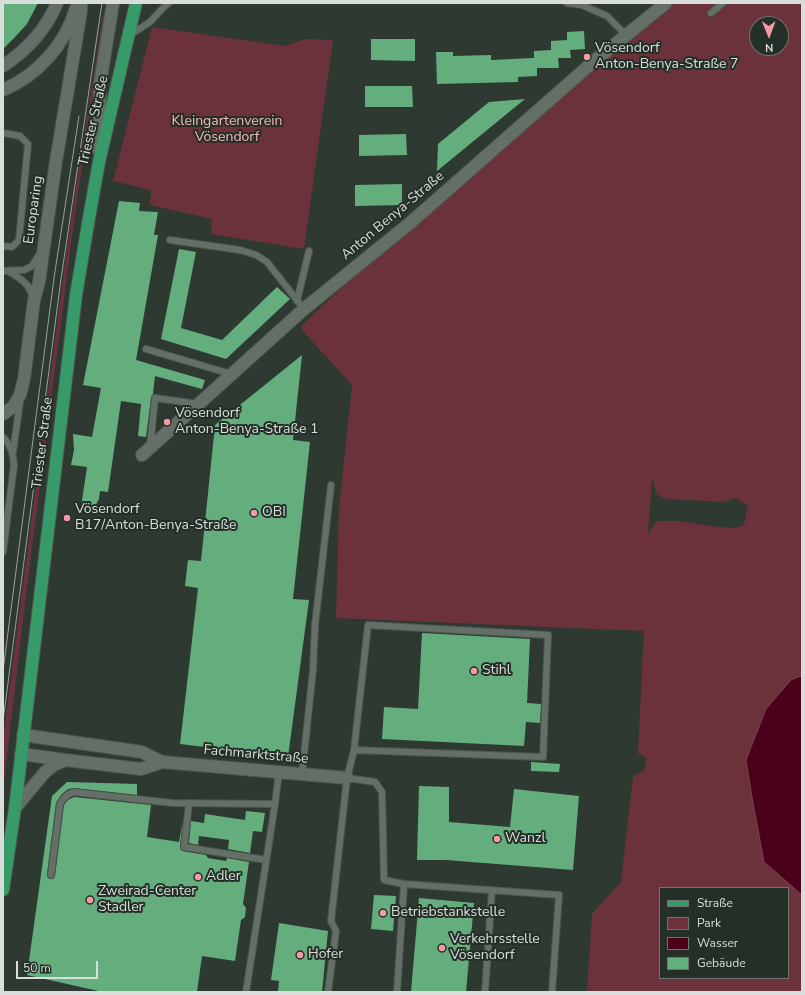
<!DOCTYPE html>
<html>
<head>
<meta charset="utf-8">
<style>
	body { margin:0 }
	#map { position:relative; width:805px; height:995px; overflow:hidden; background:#2e3932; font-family:"Nunito Sans",sans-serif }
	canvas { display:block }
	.frame { position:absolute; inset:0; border:4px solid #d8dfda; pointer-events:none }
	.legend { position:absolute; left:659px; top:887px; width:130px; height:92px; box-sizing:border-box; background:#242f28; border:1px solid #6c756f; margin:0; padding:5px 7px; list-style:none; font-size:12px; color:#d8dfda }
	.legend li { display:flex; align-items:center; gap:8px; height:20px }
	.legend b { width:20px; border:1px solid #6c756f }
	.north { position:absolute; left:749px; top:16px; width:40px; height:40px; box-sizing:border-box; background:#242f28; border:1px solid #6c756f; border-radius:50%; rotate:179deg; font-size:11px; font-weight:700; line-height:16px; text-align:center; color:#d8dfda }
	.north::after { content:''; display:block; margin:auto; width:14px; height:18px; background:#f49aa7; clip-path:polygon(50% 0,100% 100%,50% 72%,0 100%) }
	.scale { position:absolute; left:16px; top:961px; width:82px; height:18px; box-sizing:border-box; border:2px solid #d8dfda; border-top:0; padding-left:5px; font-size:12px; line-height:14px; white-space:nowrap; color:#d8dfda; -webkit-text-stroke:3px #242f28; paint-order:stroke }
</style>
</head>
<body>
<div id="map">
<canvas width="805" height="995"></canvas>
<div class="frame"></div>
<ul class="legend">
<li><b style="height:5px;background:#379b69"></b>Straße</li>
<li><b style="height:11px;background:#6b323c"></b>Park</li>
<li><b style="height:11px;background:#4a0119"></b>Wasser</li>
<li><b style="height:11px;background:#64ae7e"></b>Gebäude</li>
</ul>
<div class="north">N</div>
<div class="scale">50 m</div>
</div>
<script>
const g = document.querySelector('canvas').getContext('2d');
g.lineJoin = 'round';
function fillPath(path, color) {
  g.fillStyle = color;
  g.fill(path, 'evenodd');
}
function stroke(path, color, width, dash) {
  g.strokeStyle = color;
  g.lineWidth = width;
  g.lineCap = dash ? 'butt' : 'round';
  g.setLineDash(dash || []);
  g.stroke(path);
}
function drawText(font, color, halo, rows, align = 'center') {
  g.font = font + ' "Nunito Sans",sans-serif';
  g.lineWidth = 4;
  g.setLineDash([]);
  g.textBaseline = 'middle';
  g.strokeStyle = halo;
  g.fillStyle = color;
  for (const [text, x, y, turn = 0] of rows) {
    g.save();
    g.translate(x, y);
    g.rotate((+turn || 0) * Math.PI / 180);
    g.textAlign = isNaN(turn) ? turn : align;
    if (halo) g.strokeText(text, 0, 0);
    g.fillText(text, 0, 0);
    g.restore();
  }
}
const green = new Path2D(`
	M675,3H802V676L791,680L764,862L802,895V992H587L592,914L621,882L633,776L644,771L646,758L638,753L644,629L643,631L336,618L339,509L352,385L303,331L301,326L368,263L628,38ZM757,24H781V48H757ZM652,479L657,495L667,499L724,502L736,498L748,506L744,525L734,528L709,526L680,521H657L648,533ZM660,888H788V978H660Z
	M103,15L106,16L90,113L74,221L25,603L3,790V739L67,248L79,167Z
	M152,27L285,46L305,39L333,40L304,249L211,234L212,219L150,205L151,190L113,181Z`);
const water = new Path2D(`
	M802,676V895L764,862L753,803L746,760L766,709L791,680Z`);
const building = new Path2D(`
	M3,3H38L27,24L15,37L3,49Z
	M584,31L585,49L570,50L571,58H558L559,68H537V76L518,77V82L437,84L436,52H453V56L491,55V60L534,58V51L551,50V41L567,40V32Z
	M371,39H415V61L371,60Z
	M365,86H412L413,107H365Z
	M525,99L437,171L438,144L489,102Z
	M406,134L407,155L359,156V135Z
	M402,184V205L355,206V185Z
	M119,201L140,203L139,211L158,212L154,235H158L136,360L205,380L202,389L155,376L153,394L151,398L146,437L138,436L141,404L121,401L108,492L100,491L99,499L95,506L81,507L87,467L71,465L74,450L73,434L92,437L101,388L83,385Z
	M179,249L196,252L181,328L222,340L277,287L290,299L226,359L161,339Z
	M302,355L293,440L310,442L293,599L309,600L288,757L180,744L187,684L198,588L185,586L188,560L201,561L215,425Z
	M422,633L530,639L527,703L541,704L540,723L526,722L524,746L382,739L384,707L418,709Z
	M531,762L560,764L559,772L531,771Z
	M67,782L137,784V795L74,788L68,789L62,794L56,803L47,874L49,879H53L55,876L64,805L68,800L74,797L151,805L147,837L179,842L183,820L180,846L182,851L206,855L208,858L226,861L227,858L249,862L243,904L246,908L245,917L241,920L235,961L202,956L197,992H103L27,975L52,796Z
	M419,786L449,787V822L510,827L514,789L579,796L573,870L446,860H417Z
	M246,811L265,813L262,832L253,831L250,853L228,849L229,840L199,836L198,845L189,843L191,821L204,823L205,814L245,820Z
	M374,895L396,896L393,931L371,929Z
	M419,898L474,903L466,992H411Z
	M279,923L328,931L322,992H278L279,981L271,980Z`);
const lane = new Path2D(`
	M567,3L582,5L607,16L626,35
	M711,13L723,3
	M130,35L150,22L163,8L169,3
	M3,133L20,136L28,144L19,240L12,247L3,246
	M170,240L240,250L256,255L267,262L304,309
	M3,271L24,270L32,266L40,253
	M8,271C21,279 29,283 33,298
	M297,301L309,251
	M146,349L231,374
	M3,437C11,445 13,454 14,465L3,552
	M150,447L155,398L198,404
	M13,452L20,402
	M302,774L313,670L315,625L331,485
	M347,778L375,782L382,792L384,880L404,884L559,895L552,992
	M189,803L184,847L266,860
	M275,804L279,772
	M51,875L60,804C63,798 66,795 73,792L172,803L275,804L246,992
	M328,992L336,931L331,921L347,778L354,750L543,757L548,635L368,625L354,750
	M397,992L404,884
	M485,992L492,890`);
const street = new Path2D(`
	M3,66C27,50 46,30 57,3
	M3,90C38,75 65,45 76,8
	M99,151L100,84L113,3
	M3,414L13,407L20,395L24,379L34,300L39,282L56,161L81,11V3
	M142,455L304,309L410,223L593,62L666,3
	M23,735L142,752L162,762
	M21,754L65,760L141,769L162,762L347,778
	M15,808L45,772L54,765L65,760`);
const primary = new Path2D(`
	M3,890L15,808L76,295L89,218L99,162L136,3`);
const tram = new Path2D(`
	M3,671L54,278L79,116
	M3,721L61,279L102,3`);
const markers = [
	[587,57,4,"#f49aa7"],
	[167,422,4,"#f49aa7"],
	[254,513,4,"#f49aa7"],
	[67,518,4,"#f49aa7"],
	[474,671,4,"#f49aa7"],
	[497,839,4,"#f49aa7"],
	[198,877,4,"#f49aa7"],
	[90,900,4,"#f49aa7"],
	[383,913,4,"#f49aa7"],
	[442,948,4,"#f49aa7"],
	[300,955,4,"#f49aa7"]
];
const poiNames = [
	["Vösendorf",595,49],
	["Anton-Benya-Straße 7",595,65],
	["Vösendorf",175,414],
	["Anton-Benya-Straße 1",175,430],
	["Vösendorf",75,510],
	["B17/Anton-Benya-Straße",75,526],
	["OBI",262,513],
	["Stihl",482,671],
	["Wanzl",505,839],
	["Adler",206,877],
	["Zweirad-Center",98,892],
	["Stadler",98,908],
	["Betriebstankstelle",391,913],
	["Verkehrsstelle",450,940],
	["Vösendorf",450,956],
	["Hofer",308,955]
];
const streetNames = [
	["Triester Straße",94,121,-77],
	["Europaring",34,210,-82],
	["Anton Benya-Straße",393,216,-40],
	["Triester Straße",43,443,-83],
	["Fachmarktstraße",256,755,5]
];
const parkNames = [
	["Kleingartenverein",227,122],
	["Vösendorf",227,138]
];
fillPath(green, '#6b323c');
fillPath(water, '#4a0119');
stroke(water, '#754453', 1);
fillPath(building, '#64ae7e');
stroke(lane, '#4c564f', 8);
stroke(street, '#4c564f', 14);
stroke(primary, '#4c564f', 14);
stroke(lane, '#647067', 6);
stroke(street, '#647067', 12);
stroke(primary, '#379b69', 12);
stroke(tram, '#99a19c', 1);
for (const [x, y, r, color] of markers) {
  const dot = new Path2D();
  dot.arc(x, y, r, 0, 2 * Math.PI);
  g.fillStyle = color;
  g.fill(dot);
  stroke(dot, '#242f28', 1.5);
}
drawText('14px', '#d8dfda', '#242f28', poiNames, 'left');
drawText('14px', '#d8dfda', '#242f28', streetNames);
drawText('14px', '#f8b4bc', '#242f28', parkNames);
</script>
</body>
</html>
